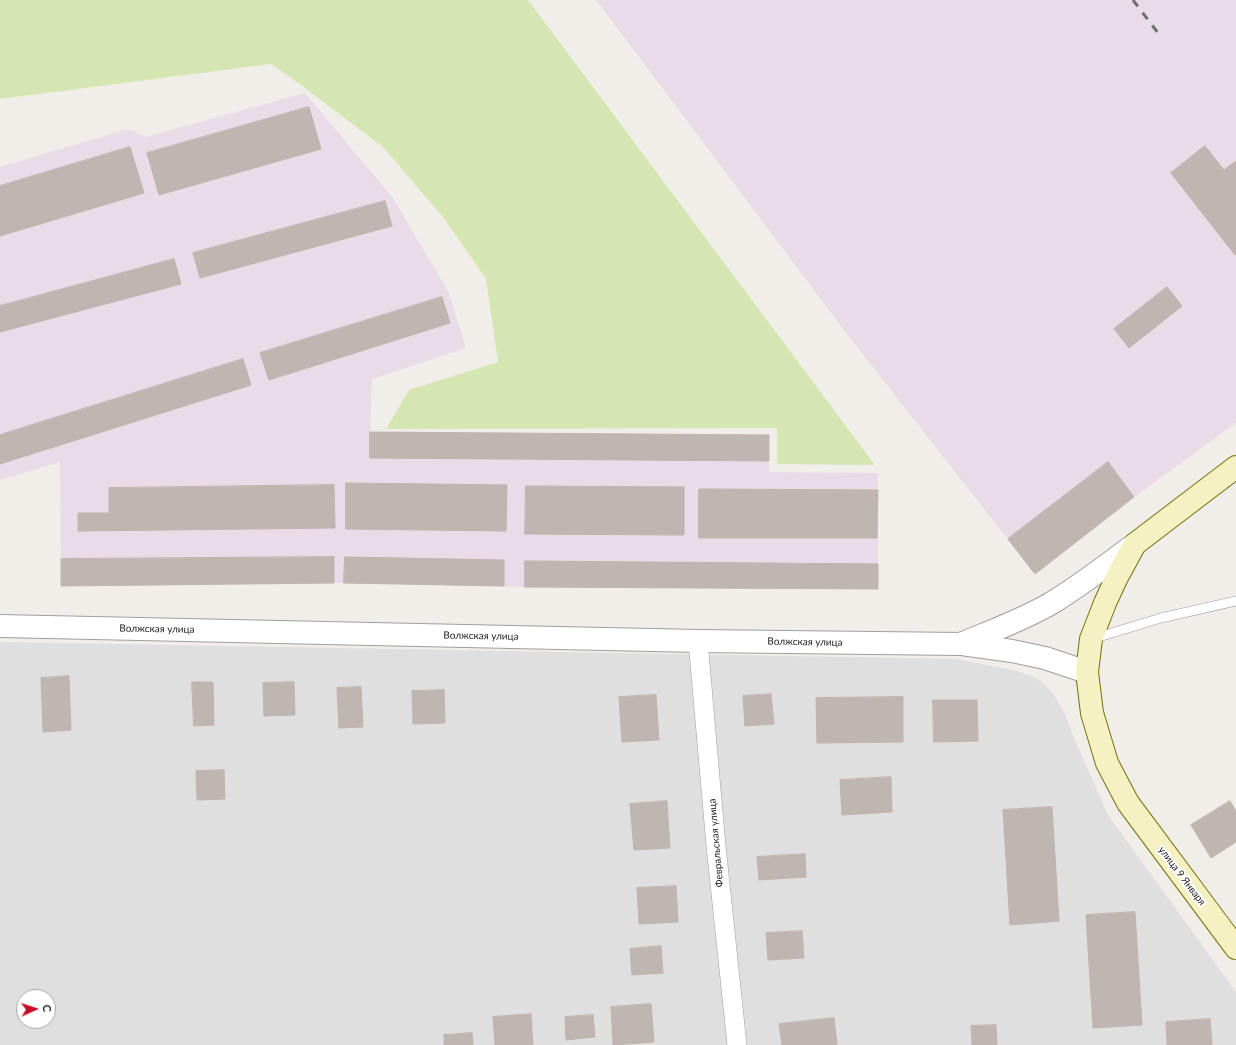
<!DOCTYPE html>
<html>
<head>
<meta charset="utf-8">
<style>
	body { margin:0 }
	#map { position:relative; width:1236px; height:1045px; overflow:hidden; background:#f1ede9; font-family:Lato,sans-serif }
	canvas { display:block }
	.north { position:absolute; left:16px; top:989px; width:40px; height:40px; box-sizing:border-box; background:#fff; border:1px solid #a7a7a7; border-radius:50%; rotate:87deg; font-size:11px; font-weight:700; line-height:16px; text-align:center; color:#222 }
	.north::after { content:''; display:block; margin:auto; width:14px; height:18px; background:#c60d27; clip-path:polygon(50% 0,100% 100%,50% 72%,0 100%) }
</style>
</head>
<body>
<div id="map">
<canvas width="1236" height="1045"></canvas>
<div class="north">С</div>
</div>
<script>
const g = document.querySelector('canvas').getContext('2d');
g.lineJoin = 'round';
function fillPath(path, color) {
  g.fillStyle = color;
  g.fill(path, 'evenodd');
}
function stroke(path, color, width, dash) {
  g.strokeStyle = color;
  g.lineWidth = width;
  g.lineCap = dash ? 'butt' : 'round';
  g.setLineDash(dash || []);
  g.stroke(path);
}
function drawText(font, color, halo, rows, align = 'center') {
  g.font = font + ' Lato,sans-serif';
  g.lineWidth = 4;
  g.setLineDash([]);
  g.textBaseline = 'middle';
  g.strokeStyle = halo;
  g.fillStyle = color;
  for (const [text, x, y, turn = 0] of rows) {
    g.save();
    g.translate(x, y);
    g.rotate((+turn || 0) * Math.PI / 180);
    g.textAlign = isNaN(turn) ? turn : align;
    if (halo) g.strokeText(text, 0, 0);
    g.fillText(text, 0, 0);
    g.restore();
  }
}
const residential = new Path2D(`
	M0,642L957,659L1017,671L1038,679L1052,692L1064,712L1074,738L1108,815L1236,992V1045H0ZM24,997H48V1021H24Z`);
const industrial = new Path2D(`
	M596,0H1236V423L1134,497L1035,574L843,329Z
	M305,93L393,198L449,293L466,348L372,379L370,432L769,435V472L878,473V589L525,587L344,583L61,586L60,462L0,480V167L128,129L146,137Z`);
const grass = new Path2D(`
	M0,0H528L875,465L777,464V428L386,429L409,390L498,362L486,279L443,217L383,147L297,82L271,64L0,99Z`);
const building = new Path2D(`
	M309,107L321,149L159,195L147,153Z
	M1205,146L1224,170L1236,161V254L1235,255L1171,173Z
	M130,147L144,193L0,236V186Z
	M385,201L392,226L200,278L193,253Z
	M174,259L181,284L0,332V306Z
	M1167,287L1182,306L1129,348L1114,329Z
	M442,297L450,323L269,380L260,353Z
	M243,359L251,385L0,464V435Z
	M370,432L769,435V461L370,458Z
	M1108,462L1134,497L1035,574L1008,539Z
	M346,483L507,485L506,531L346,529Z
	M334,485L335,528L78,531V513H109V488Z
	M526,486L684,487V535L525,534Z
	M699,489L878,490L877,538H699Z
	M334,557V583L61,586V559Z
	M345,557L504,560V586L344,583Z
	M525,561L878,564V589L525,587Z
	M69,676L71,730L43,732L41,678Z
	M192,682H213L214,725L194,726Z
	M294,682L295,715L264,716L263,683Z
	M361,687L363,727L339,728L337,688Z
	M444,690L445,723L413,724L412,691Z
	M771,694L774,724L745,726L743,696Z
	M656,695L659,740L622,742L619,697Z
	M903,697V742L817,743L816,698Z
	M933,700H977L978,741L934,742Z
	M224,770L225,799L197,800L196,771Z
	M891,777L892,812L842,815L840,780Z
	M667,801L670,848L634,850L630,804Z
	M1230,801L1236,811V842L1211,858L1191,825Z
	M1052,807L1059,921L1010,925L1003,810Z
	M805,854L806,877L759,880L757,857Z
	M676,886L678,922L639,924L637,888Z
	M1135,912L1142,1025L1093,1028L1086,915Z
	M802,931L804,958L768,960L766,933Z
	M661,946L663,973L632,975L630,949Z
	M651,1004L654,1042L613,1045L611,1007Z
	M531,1014L533,1045H495L493,1017Z
	M593,1015L595,1037L566,1040L565,1017Z
	M834,1018L837,1045H782L779,1024Z
	M1210,1019L1212,1045H1167L1166,1022Z
	M996,1025L997,1045H972L971,1026Z
	M472,1033L473,1045H444V1035Z`);
const service = new Path2D(`
	M1092,639L1161,618L1236,601`);
const minor = new Path2D(`
	M698,641L716,846L737,1045`);
const tertiary = new Path2D(`
	M0,626L698,641L962,644L1012,651L1045,658L1087,672
	M963,643C992,631 1022,620 1050,604C1080,586 1107,565 1135,544`);
const secondary = new Path2D(`
	M1236,467L1135,544L1117,577L1105,603L1091,639L1087,672L1092,713L1107,763L1128,803L1236,948`);
const rail = new Path2D(`
	M1133,0L1158,33`);
const streetNames = [
	["Волжская улица",157,629,1],
	["Волжская улица",481,636,1],
	["Волжская улица",805,642,1],
	["Февральская улица",716,843,-95],
	["улица 9 Января",1182,876,53]
];
fillPath(residential, '#dfdfdf');
fillPath(industrial, '#eadbe9');
fillPath(grass, '#d4e7b3');
fillPath(building, '#bfb6b2');
stroke(building, '#c2b3ac', 1);
stroke(service, '#9f9f9f', 10);
stroke(minor, '#9f9f9f', 20);
stroke(tertiary, '#9f9f9f', 24);
stroke(secondary, '#75710c', 24);
stroke(service, '#fff', 9);
stroke(minor, '#fff', 19);
stroke(tertiary, '#fff', 22);
stroke(secondary, '#f6f1c2', 22);
stroke(rail, '#707070', 3, [8, 8]);
drawText('10px', '#222', '#fff', streetNames);
</script>
</body>
</html>
